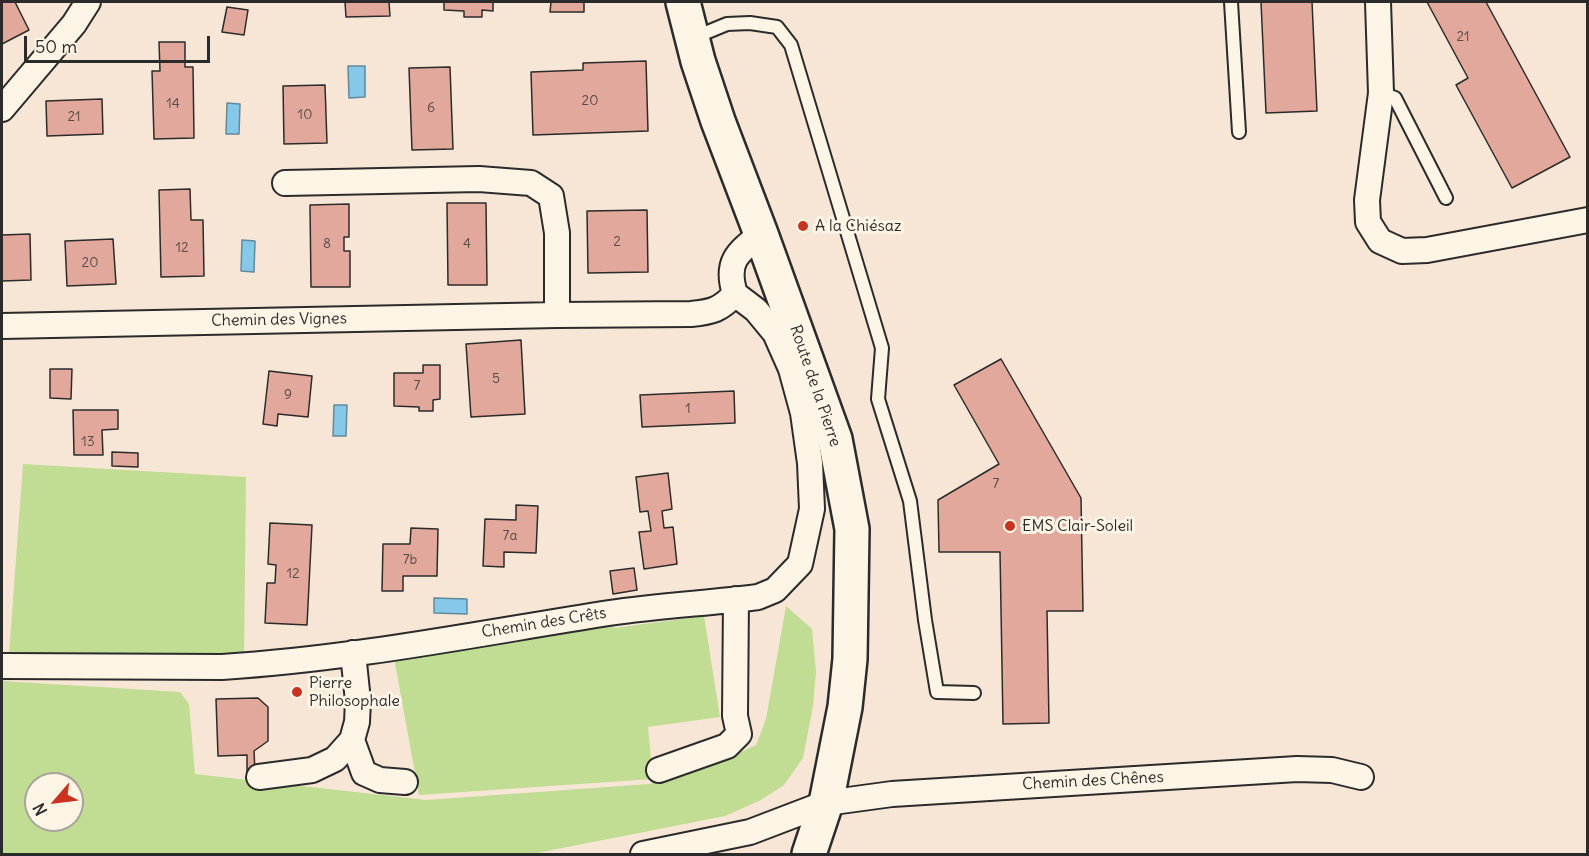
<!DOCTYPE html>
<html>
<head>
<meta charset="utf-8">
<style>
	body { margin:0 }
	#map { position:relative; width:1589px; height:856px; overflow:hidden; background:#f7e6d6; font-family:Delius,sans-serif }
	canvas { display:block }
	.frame { position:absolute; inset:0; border:3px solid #2b2b2b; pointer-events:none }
	.north { position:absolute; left:24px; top:772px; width:60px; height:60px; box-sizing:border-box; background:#fcf5e5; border:2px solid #a8a49b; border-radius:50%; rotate:242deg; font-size:16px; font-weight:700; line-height:24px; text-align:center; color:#2b2b2b }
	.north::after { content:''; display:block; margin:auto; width:21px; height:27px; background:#c8321e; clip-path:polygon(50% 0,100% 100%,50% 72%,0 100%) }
	.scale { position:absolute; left:24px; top:36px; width:186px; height:27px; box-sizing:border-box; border:3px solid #2b2b2b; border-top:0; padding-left:8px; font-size:18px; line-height:21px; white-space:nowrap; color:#2b2b2b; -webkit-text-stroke:4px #fcf5e5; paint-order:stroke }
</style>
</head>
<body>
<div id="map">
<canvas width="1589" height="856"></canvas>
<div class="frame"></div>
<div class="north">N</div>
<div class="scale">50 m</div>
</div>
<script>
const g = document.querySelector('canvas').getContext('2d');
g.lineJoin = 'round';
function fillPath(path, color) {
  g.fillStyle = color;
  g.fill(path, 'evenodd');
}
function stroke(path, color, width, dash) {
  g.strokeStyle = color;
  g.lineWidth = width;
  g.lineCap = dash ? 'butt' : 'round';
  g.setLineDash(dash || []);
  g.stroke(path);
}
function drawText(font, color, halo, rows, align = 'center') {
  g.font = font + ' Delius,sans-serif';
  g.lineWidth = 6;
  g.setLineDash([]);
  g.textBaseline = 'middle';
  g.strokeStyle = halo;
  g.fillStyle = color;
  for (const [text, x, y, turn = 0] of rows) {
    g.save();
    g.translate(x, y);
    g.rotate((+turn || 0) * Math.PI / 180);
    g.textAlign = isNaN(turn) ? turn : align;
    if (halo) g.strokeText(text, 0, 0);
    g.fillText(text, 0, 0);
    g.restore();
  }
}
const green = new Path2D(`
	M23,464L246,477L244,656L9,654Z
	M786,606L812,629L816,672L813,706L803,758L784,785L761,800L725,816L532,854H2V681L180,692L189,704L195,774L426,800L649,784L718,763L756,745L766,719ZM36,784H72V820H36Z
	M704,616L720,717L648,727L653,779L419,795L393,652L612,618L614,628Z`);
const water = new Path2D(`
	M348,66H365V97L349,98Z
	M227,103L240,104L239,134H226Z
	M242,240L255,241L254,272L241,271Z
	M334,405H347L346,436H333Z
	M434,598L467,599V614L434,613Z`);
const building = new Path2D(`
	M2,2H15L29,30L2,44Z
	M345,2H389L390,16L346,17Z
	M444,2H493V11L482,10V17H464V11L444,10Z
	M551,2H584V12H550Z
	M1261,2H1312L1317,111L1266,113Z
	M1427,2H1486L1570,157L1512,188L1456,85L1468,78Z
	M227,7L248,10L244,35L222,32Z
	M159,42H185V67H193L194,138L154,139L152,71H160Z
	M646,61L648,131L533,135L531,72L583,70V63Z
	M450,67L453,149L412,150L409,68Z
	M325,85L327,143L284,144L283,86Z
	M102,99L103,134L47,136L46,101Z
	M190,189L191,220H203L204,276L161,277L159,190Z
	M447,203H486L487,285H448Z
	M349,204V237H344V251H350V287H311L310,205Z
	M647,210L648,272L588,273L587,211Z
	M30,234L31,280L2,281V235Z
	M113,239L116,284L67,286L65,241Z
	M521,340L525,414L471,417L466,344Z
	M1001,359L1081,498L1083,611H1047L1049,723L1003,724L1000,552H939L938,500L999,464L954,385Z
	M423,365H440V399L433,400V411H419V407L394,406V373H423Z
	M50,369H72L71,399L50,398Z
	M269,371L312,376L308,417L278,414L277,426L263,424Z
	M734,391L735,423L642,427L640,395Z
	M73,410H118V429L102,430L103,455H74Z
	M112,452L138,453V467L112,466Z
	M668,473L672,509L662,511L664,528L673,527L677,564L644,569L639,532L651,531L648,511L640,512L636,477Z
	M516,505L538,506L536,553L504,552V567L483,566L485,519L516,520Z
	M270,523L312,525L307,625L265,623L267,583H275L276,565L268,564Z
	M411,528L438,529L437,576H403V591H382L383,544H410Z
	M634,568L637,590L613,594L610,571Z
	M258,698L268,707V741L254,751L255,772H247V755L218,756L216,699Z`);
const lane = new Path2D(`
	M1231,2L1239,132
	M693,38L727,24L750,23L777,27L791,45L882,348L878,399L910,501L925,620L937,692L974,693
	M1381,93L1395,98L1446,198`);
const street = new Path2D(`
	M1378,2L1381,93L1367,200L1368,222L1380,241L1402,251L1427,250L1588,220
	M2,109L74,24L88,2
	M285,183L479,179L531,183L551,196L557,233V315
	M2,326L557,315L691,314C712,312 720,310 735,294C725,262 737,253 761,234
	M2,666L222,667C352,659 481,633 609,613C658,606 709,603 758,597L775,590L800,564L812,509L810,463L803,413L791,369L775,333L756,310L735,294
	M352,740L364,773L380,780L405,782
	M659,770L727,746L739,734L735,716L736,599
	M259,777L312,770L335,759L352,740L357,722L358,701L353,653
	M643,854L750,832L826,803L892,794L1297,769L1332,770L1361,777`);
const secondary = new Path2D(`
	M683,2L698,61L718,121L761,234L835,439L852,529L850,659L845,707L826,803L809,854`);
const markers = [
	[803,226,6,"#c8321e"],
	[1010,526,6,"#c8321e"],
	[297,692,6,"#c8321e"]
];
const numberNames = [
	["21",1463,37],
	["20",590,101],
	["14",173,104],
	["6",431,108],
	["10",305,115],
	["21",74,117],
	["2",617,242],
	["8",327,244],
	["4",467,244],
	["12",182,248],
	["20",90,263],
	["5",496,379],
	["7",417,386],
	["9",288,395],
	["1",688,409],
	["13",88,442],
	["7",996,484],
	["7a",510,536],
	["7b",410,560],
	["12",293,574]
];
const poiNames = [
	["A la Chiésaz",815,226],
	["EMS Clair-Soleil",1022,526],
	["Pierre",309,683],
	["Philosophale",309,701]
];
const streetNames = [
	["Chemin des Vignes",279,320,-1],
	["Route de la Pierre",815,386,71],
	["Chemin des Crêts",544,623,-9],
	["Chemin des Chênes",1093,781,-3]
];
fillPath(green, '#c1dc93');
fillPath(water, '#86c8e7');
stroke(water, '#62899c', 1.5);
fillPath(building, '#e1a89b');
stroke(building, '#2b2b2b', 1.5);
stroke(lane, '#2b2b2b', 16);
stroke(street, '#2b2b2b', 28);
stroke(secondary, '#2b2b2b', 38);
stroke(lane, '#fcf5e5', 12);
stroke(street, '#fcf5e5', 24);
stroke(secondary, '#fcf5e5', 33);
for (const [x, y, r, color] of markers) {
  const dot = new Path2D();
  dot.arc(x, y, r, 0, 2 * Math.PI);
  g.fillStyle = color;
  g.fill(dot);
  stroke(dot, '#fcf5e5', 2);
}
drawText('14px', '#584a47', null, numberNames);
drawText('16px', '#2b2b2b', '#fcf5e5', poiNames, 'left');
drawText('16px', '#2b2b2b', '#fcf5e5', streetNames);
</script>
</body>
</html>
